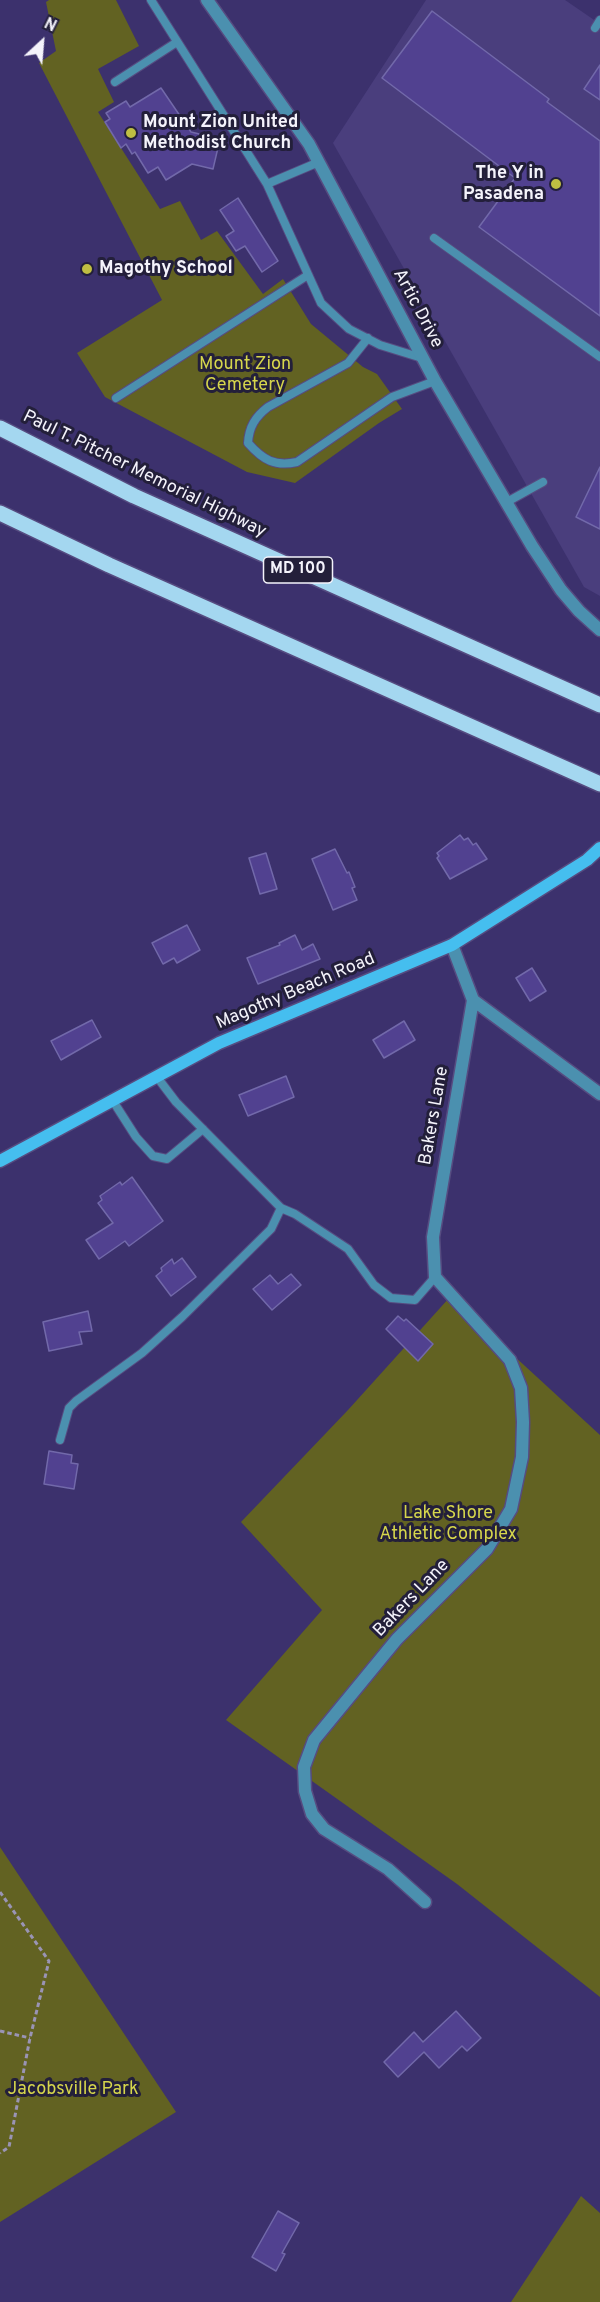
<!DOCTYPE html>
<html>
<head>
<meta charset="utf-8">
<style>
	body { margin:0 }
	#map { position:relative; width:600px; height:2302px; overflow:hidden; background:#3c316d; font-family:Overpass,sans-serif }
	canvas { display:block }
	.north { position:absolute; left:12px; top:12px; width:60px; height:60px; -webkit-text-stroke:4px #231f3a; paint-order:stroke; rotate:26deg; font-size:16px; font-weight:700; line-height:24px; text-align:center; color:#f4f3fb }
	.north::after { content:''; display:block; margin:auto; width:21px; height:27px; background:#f4f3fb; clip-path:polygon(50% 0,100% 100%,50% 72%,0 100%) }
</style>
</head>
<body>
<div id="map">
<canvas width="600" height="2302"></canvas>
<div class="north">N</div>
</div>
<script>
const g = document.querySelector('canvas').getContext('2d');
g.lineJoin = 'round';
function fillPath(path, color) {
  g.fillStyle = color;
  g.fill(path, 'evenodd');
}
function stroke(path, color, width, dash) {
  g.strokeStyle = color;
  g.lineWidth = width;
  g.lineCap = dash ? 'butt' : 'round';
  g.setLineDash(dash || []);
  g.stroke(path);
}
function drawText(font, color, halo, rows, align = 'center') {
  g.font = font + ' Overpass,sans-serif';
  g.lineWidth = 6;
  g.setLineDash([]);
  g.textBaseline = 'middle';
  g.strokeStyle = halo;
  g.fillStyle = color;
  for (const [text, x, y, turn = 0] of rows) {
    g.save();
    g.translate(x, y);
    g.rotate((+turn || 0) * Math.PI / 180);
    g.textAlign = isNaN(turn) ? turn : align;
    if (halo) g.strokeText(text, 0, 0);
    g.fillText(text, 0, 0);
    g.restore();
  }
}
const built = new Path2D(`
	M426,0H565L600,24V596L584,587L333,143Z`);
const green = new Path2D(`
	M49,0H116L139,46L98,69L114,102L98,112L160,209L180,201L201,240L217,231L263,294L283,279L311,324L363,367L377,374L402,409L379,423L295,483L247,472L105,397L77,353L162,300L39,63L56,51L46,2Z
	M450,1297L600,1435V1997L457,1884L226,1720L322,1610L241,1522L348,1410Z
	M0,1847L176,2112L0,2222Z
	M581,2196L600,2213V2302H511Z`);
const building = new Path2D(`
	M432,11L549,99L547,102L600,141V316L479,227L515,178L382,78Z
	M600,65V100L584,89Z
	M161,88L191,132L220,139L213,169L192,164L166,180L158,167L148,173L135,152L132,154L126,144L121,148L105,122L110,119L106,113L126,101L130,107Z
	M238,198L278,261L262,272L245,246L236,251L226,236L234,231L220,210Z
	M600,467V529L576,517Z
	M460,835L464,840L468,838L473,845L476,843L487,859L450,879L437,858L439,856L437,853Z
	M335,849L347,873L349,872L355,887L352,888L357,900L333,910L312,859Z
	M266,853L277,889L260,894L249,858Z
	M187,925L200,950L177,963L174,958L163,964L152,943Z
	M295,935L302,950L313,944L320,959L258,984L247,958L280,945L279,943Z
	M532,968L546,991L530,1001L516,978Z
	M92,1020L101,1037L61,1060L51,1041Z
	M404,1021L415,1040L384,1058L373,1040Z
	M286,1076L294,1097L248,1116L239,1095Z
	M132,1177L163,1221L129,1246L125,1241L99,1259L86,1240L113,1223L98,1203L102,1200L100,1196L120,1182L122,1185Z
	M182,1258L196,1277L171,1296L156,1276L162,1271L161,1268L172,1259L174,1264Z
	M291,1274L301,1285L272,1310L253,1289L270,1275L278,1284Z
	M88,1311L92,1331L79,1332L82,1344L49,1351L43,1322Z
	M398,1316L404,1321L406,1319L433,1344L418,1361L386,1329Z
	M49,1451L72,1455L71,1463L78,1464L74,1489L44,1484Z
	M456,2011L481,2038L467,2051L462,2046L439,2068L424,2052L398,2077L384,2062L414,2032L423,2042Z
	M278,2211L299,2223L282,2253L285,2254L276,2271L252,2257Z`);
const path = new Path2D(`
	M0,1892L49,1961L30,2038L9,2147L0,2153
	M0,2031L30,2038`);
const lane = new Path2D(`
	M151,0L267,184L321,303L349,329L380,345L422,358
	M595,28L600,20
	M115,82L177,42
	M267,184L319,162
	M434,238L600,357
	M368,338L348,363L268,407C255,417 249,427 248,443C263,460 275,467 297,462L392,397L435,381
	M116,398L308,275
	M505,503L543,482
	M113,1101L136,1137L153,1156L167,1159L203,1129
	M281,1208L295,1214L348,1249L374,1285L391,1298L415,1300L435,1277
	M60,1440L69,1408L76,1401L142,1353L182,1317L271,1229L281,1208L176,1102L157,1077`);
const street = new Path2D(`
	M207,0L309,144L435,381L532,546L561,590L579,611L600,630
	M452,945L473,1000L600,1094
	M425,1902L388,1869L324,1829L312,1814L305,1791L304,1767L314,1740L397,1639L487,1549L511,1509L522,1457L523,1422L521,1388L510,1360L435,1277L433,1237L473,1000`);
const secondary = new Path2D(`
	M0,1161L219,1043L452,945L587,860L600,848`);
const primary = new Path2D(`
	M0,428L134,496L600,705
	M0,513L109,565L600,784`);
const markers = [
	[131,133,6,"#bfbe42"],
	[556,184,6,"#bfbe42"],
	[87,269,6,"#bfbe42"]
];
const shields = [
	[298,570,69]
];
const shieldNames = [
	["MD 100",298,570]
];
const poiNames = [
	["Mount Zion United",143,123],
	["Methodist Church",143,144],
	["The Y in",544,174,"right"],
	["Pasadena",544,195,"right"],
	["Magothy School",99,269]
];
const streetNames = [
	["Artic Drive",417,309,62],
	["Paul T. Pitcher Memorial Highway",144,475,26],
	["Magothy Beach Road",296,992,-23],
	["Bakers Lane",435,1116,-80],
	["Bakers Lane",412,1599,-46]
];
const parkNames = [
	["Mount Zion",245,365],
	["Cemetery",245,386],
	["Lake Shore",448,1514],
	["Athletic Complex",448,1535],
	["Jacobsville Park",73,2090]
];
fillPath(built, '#4a3e7d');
fillPath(green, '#626222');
fillPath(building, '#514190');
stroke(building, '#7269aa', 1.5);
stroke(lane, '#564c81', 10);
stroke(street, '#564c81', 15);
stroke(secondary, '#564c81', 15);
stroke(primary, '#564c81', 18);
stroke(path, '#9a94b5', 3, [4.5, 3]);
stroke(lane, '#4b90af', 8);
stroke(street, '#4b90af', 12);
stroke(secondary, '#45beef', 12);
stroke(primary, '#a4d7f0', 15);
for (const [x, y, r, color] of markers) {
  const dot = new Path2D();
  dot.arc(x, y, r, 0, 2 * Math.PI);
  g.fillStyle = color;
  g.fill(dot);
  stroke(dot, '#231f3a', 2);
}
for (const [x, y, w] of shields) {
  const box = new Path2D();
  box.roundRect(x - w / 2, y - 13, w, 26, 4.5);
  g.fillStyle = '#231f3a';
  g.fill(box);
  stroke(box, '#f4f3fb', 1.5);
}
drawText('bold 16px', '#f4f3fb', null, shieldNames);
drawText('bold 18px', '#f4f3fb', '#231f3a', poiNames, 'left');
drawText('18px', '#f4f3fb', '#231f3a', streetNames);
drawText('18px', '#d6d64c', '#231f3a', parkNames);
</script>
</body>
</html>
